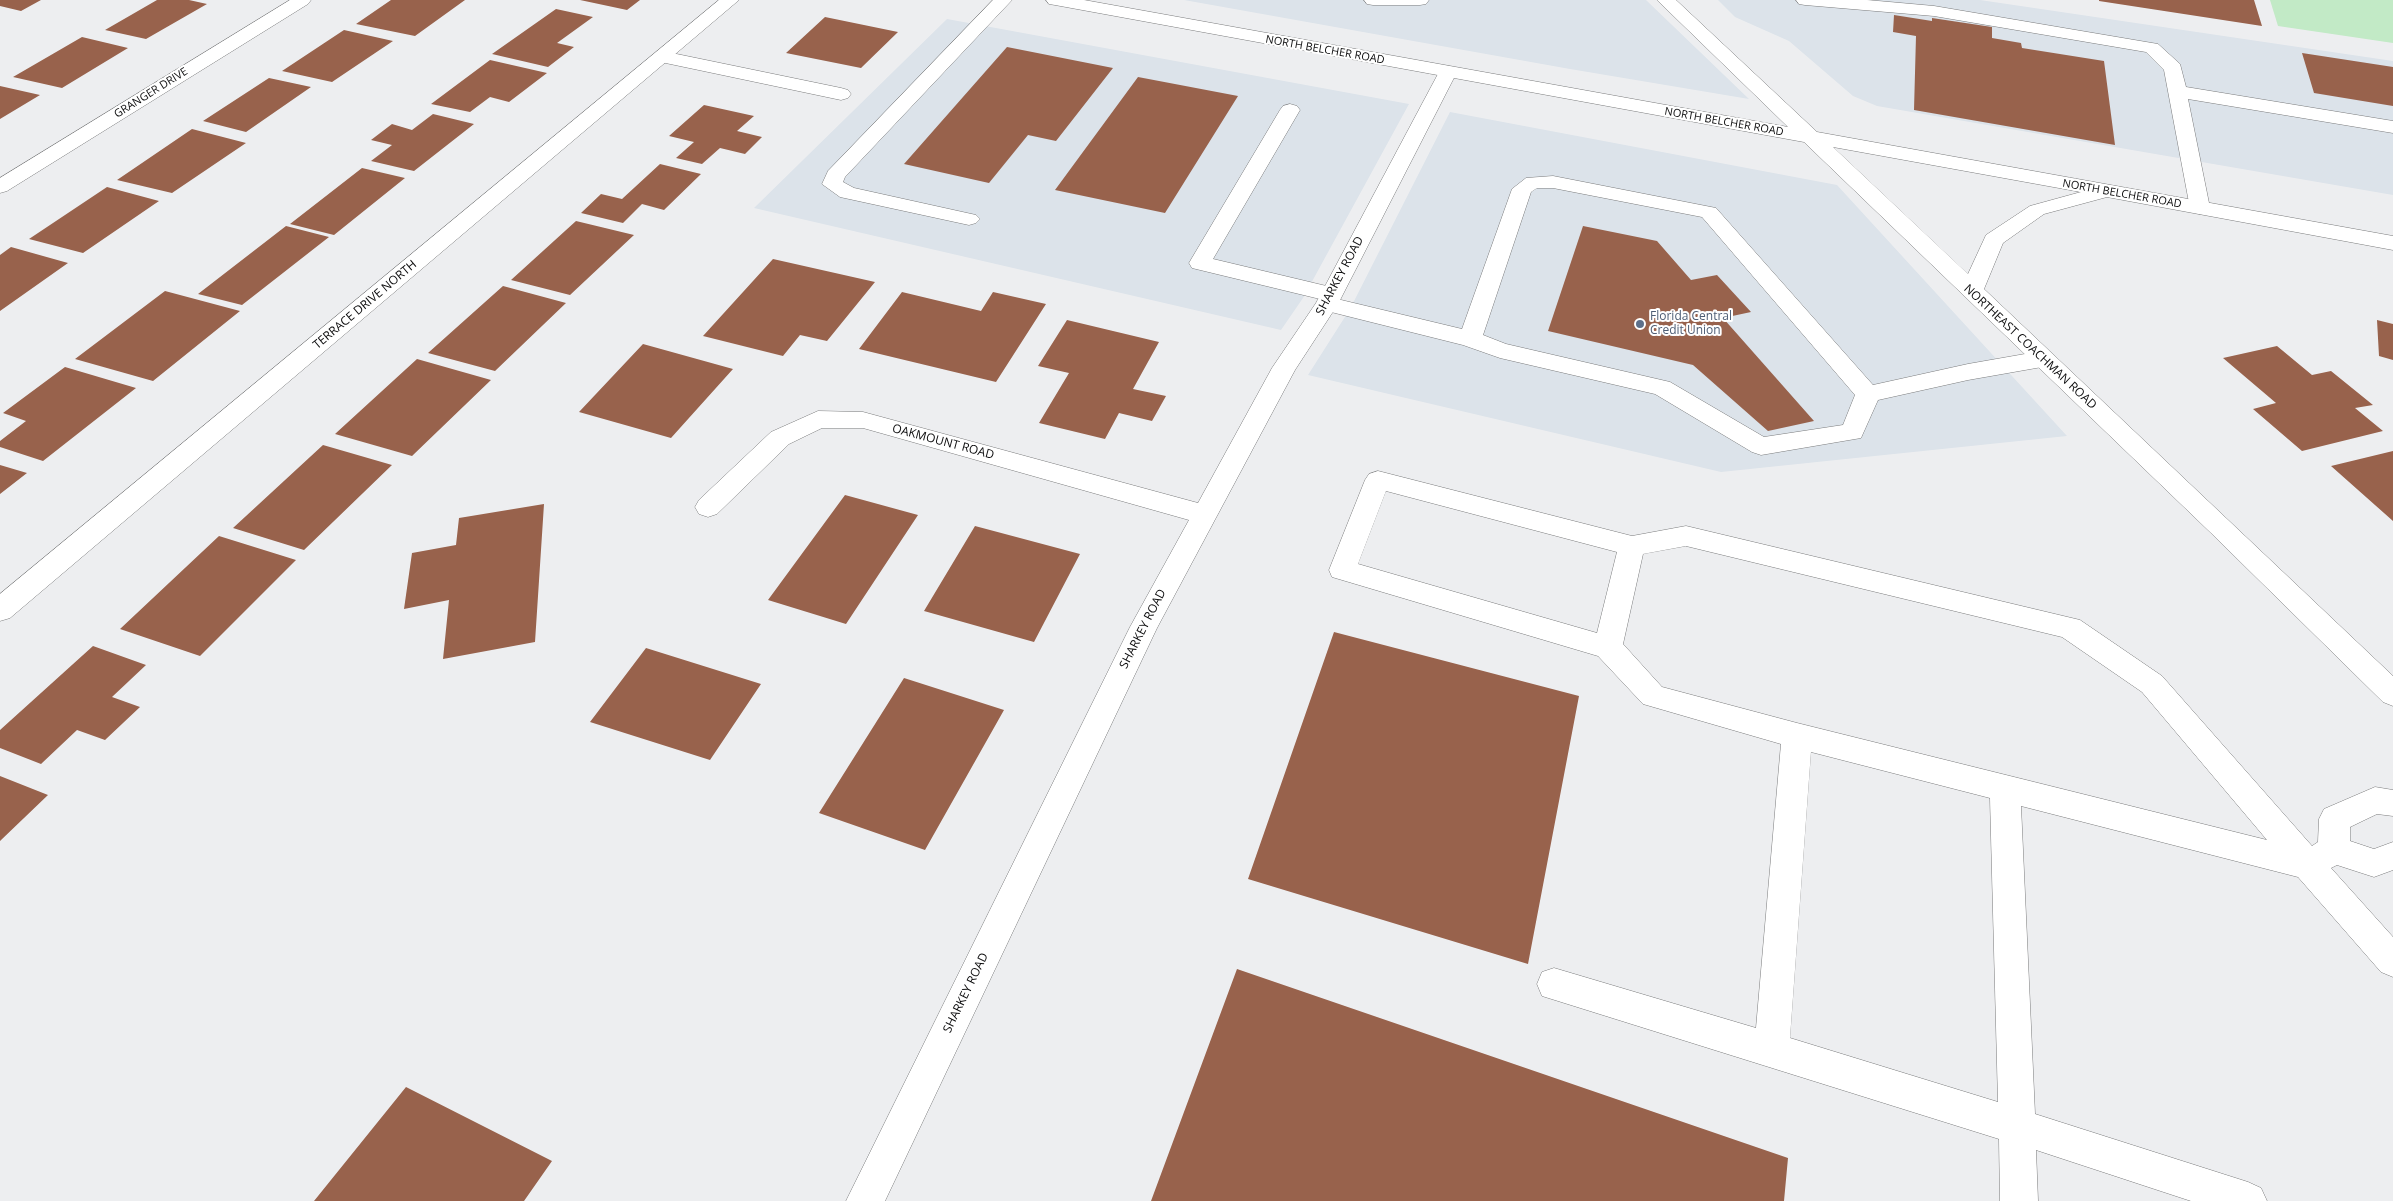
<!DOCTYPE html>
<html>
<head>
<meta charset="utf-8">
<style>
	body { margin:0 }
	canvas { display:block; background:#edeef0 }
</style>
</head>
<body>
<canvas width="2393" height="1201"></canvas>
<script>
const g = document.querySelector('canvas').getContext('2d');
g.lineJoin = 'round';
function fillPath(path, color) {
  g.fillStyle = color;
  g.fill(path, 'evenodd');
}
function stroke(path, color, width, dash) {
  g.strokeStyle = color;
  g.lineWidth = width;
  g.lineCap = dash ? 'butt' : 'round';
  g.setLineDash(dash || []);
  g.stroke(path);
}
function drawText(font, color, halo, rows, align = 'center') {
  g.font = font + ' "Open Sans",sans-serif';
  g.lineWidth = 4;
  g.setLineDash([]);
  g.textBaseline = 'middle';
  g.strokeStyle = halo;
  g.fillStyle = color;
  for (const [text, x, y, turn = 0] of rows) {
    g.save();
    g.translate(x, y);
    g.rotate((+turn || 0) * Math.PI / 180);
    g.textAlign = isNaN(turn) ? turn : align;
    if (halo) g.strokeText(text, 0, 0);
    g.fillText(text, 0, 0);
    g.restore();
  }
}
const built = new Path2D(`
	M1184,0H1646L1749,99L1570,69Z
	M1718,0H1980L2393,61V195L1877,106L1853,96L1789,41L1735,17Z
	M947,19L1409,104L1303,298L1281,330L754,208Z
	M1450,112L1837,185L2067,436L1721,472L1308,375L1350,309Z`);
const green = new Path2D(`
	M2270,0H2393V43L2278,26Z`);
const building = new Path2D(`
	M0,0H41L21,11L0,6Z
	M157,0H189L207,4L146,39L105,30Z
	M391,0H465L415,36L356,24Z
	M580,0H640L627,10Z
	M2099,0H2254L2262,26L2099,1Z
	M556,9L593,17L557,43L574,47L548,67L492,54Z
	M1894,15L1932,21V18L1992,27V38L2021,43L2022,48L2104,61L2115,145L1914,110L1916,36L1893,32Z
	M825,17L898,32L861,68L786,53Z
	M344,30L393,41L332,82L282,71Z
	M82,37L128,48L62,88L13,77Z
	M1007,47L1113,68L1056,141L1028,135L989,183L904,164Z
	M2302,53L2393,67V106L2314,93Z
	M490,60L547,73L509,102L490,97L470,112L431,104Z
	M1138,77L1238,96L1165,213L1055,190Z
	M269,78L311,87L246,132L203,121Z
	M0,86L40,95L0,119Z
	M704,105L754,116L737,131L762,137L745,154L720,148L702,164L676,158L694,142L669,136Z
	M433,114L474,124L414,171L371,161L392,145L371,140L392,124L412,130Z
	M192,129L246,143L172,193L117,180Z
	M660,164L701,174L664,210L642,204L623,223L581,213L601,194L622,199Z
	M362,168L405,178L334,235L290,224Z
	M107,187L159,201L83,253L29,239Z
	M576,221L634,235L570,295L511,280Z
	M286,226L329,237L242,305L198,294Z
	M1583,226L1657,241L1691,280L1717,275L1751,312L1723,318L1814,421L1768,431L1693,365L1548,331Z
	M11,247L68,263L0,311V255Z
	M773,259L875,282L827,341L800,335L783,356L703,336Z
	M503,286L566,303L495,371L428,353Z
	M165,291L240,311L153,381L75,359Z
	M902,292L981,311L993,292L1046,304L996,382L859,349Z
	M1067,320L1159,342L1133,389L1166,396L1152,421L1119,413L1105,439L1039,423L1069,373L1038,366Z
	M2377,320L2393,324V360L2379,356Z
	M643,344L733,369L671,438L579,412Z
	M2277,346L2312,375L2331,371L2373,405L2355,408L2383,431L2302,451L2253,409L2276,403L2223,358Z
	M417,359L491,380L412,456L335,434Z
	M65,367L136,388L43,461L0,447V441L26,421L3,413Z
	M323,445L392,465L304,550L233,528Z
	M2393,451V521L2331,466Z
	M0,465L27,473L0,494Z
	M845,495L918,515L846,624L768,600Z
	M544,504L535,642L443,659L449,600L404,609L412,553L456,545L459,518Z
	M975,526L1080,554L1034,642L924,611Z
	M219,536L296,560L200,656L120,629Z
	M1334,632L1579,696L1528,964L1248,879Z
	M93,646L146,665L112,697L140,707L105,740L77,730L41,764L0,748V730Z
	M646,648L761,684L710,760L590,722Z
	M904,678L1004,710L925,850L819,813Z
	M0,776L48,795L0,841Z
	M1237,969L1788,1158L1784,1201H1151Z
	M406,1087L552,1161L524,1201H314Z`);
const service = new Path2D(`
	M993,0H1012L845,177L843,182L854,188L976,215L980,219L976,223L969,225L840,197L822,184L828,171Z
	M1364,0H1429L1426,4L1420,5H1373L1367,4Z
	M1796,0H1867L1934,6L2152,43L2158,44L2180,64L2186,87L2393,121V133L2188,99L2210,208L2207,212L2200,214L2193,212L2190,208L2164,70L2146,52L1934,16L1805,5L1799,4Z
	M662,51L841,88L848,90L851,94L848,98L841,100L656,61L653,57L656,53Z
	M1290,104L1297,106L1300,110L1213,259L1339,289L1342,294L1337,299L1462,329L1512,189L1526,178L1553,176L1716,208L1873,385L1968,364L2042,351L2050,354L2054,359L2050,364L2042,367L1968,380L1878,400L1861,438L1761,455L1752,452L1655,394L1500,358L1463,345L1319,309L1316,304L1320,299L1192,268L1189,263L1280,110L1283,106ZM1537,188H1553L1702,217L1855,395L1843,425L1764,437L1670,382L1506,344L1483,335L1531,192Z
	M1378,471L1632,536L1686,526L2080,620L2162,676L2312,846L2318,842L2319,819L2324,809L2375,787L2393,790V816L2377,814L2350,827V841L2374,849L2393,842V870L2374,877L2337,865L2331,868L2393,937V977L2381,972L2298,877L2021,806L2035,1114L2248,1182L2261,1188L2267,1201H2191L2036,1150L2038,1201H2000L1999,1139L1542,996L1537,984L1542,972L1554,968L1756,1028L1781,744L1643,704L1598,656L1332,577L1329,570L1365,480L1369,474ZM1386,491L1617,552L1597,633L1358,564ZM1686,546L2062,637L2142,692L2267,840L1797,723L1662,687L1623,644L1643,554ZM1811,752L1990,798L1998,1102L1790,1038Z`);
const minor = new Path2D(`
	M290,0H311L308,4L7,191L0,193V178Z
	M719,0H739L10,618L0,621V594Z
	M1448,66L1455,68L1457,72L1338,304L1295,370L1157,628L885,1201H846L1130,627L1189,520L863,428H822L789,444L717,514L708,517L699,514L695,507L699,500L771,432L818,411L863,412L1198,503L1272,368L1316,303L1439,72L1441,68Z`);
const secondary = new Path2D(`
	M1046,0H1084L1788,127L1657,0H1676L1817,132L2393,236V250L2107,197L2044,214L2003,243L1984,289L2393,676V706L2383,702L2211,533L1804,142L1055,5L1049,4ZM1833,147L2081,192L2030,206L1986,235L1968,274Z`);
const markers = [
	[1640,324,5,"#5c6f8a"]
];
const farStreetnames = [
	["NORTH BELCHER ROAD",1325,50,10],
	["GRANGER DRIVE",151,93,-32],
	["NORTH BELCHER ROAD",1724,122,10],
	["NORTH BELCHER ROAD",2122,194,10]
];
const streetNames = [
	["SHARKEY ROAD",1340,276,-62],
	["TERRACE DRIVE NORTH",365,305,-40],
	["NORTHEAST COACHMAN ROAD",2030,347,43],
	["OAKMOUNT ROAD",943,442,15],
	["SHARKEY ROAD",1143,629,-63],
	["SHARKEY ROAD",966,993,-64]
];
const serviceNames = [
	["Florida Central",1650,317],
	["Credit Union",1650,331]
];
fillPath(built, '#dce3ea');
fillPath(green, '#c2eac6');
fillPath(building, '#98624c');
stroke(service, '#7b7c7d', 1);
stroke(minor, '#7b7c7d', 1);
stroke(secondary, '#7b7c7d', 1);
fillPath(service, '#fff');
fillPath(minor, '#fff');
fillPath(secondary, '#fff');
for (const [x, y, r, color] of markers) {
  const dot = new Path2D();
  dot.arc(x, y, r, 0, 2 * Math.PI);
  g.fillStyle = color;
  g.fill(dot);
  stroke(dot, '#fff', 2);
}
drawText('11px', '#0d0d0e', '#fff', farStreetnames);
drawText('12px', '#0d0d0e', '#fff', streetNames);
drawText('12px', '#4e5e75', '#fff', serviceNames, 'left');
</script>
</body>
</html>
